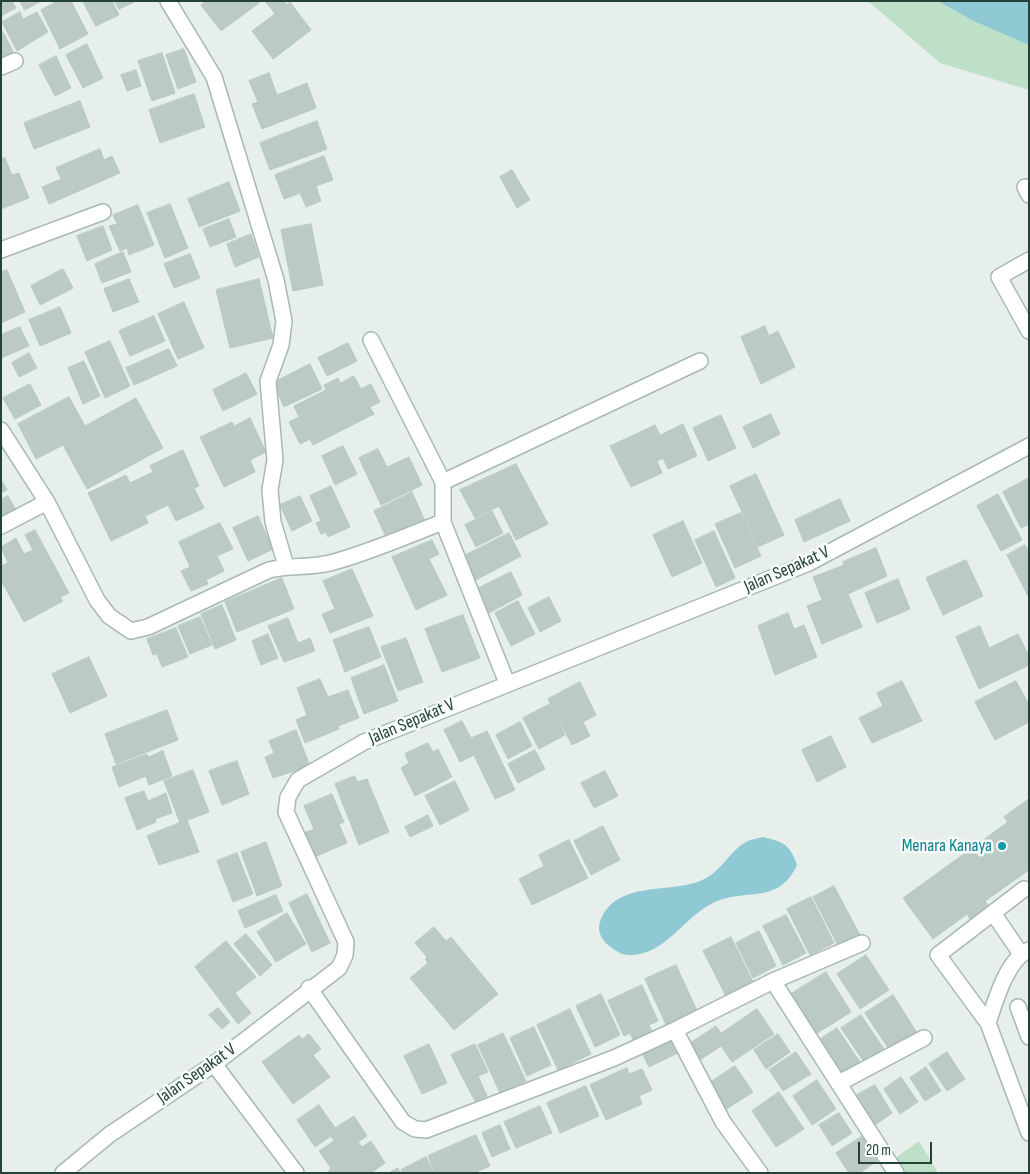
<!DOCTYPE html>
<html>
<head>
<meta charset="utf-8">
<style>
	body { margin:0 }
	#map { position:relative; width:1030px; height:1174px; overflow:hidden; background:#e6efeb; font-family:"Sofia Sans Condensed",sans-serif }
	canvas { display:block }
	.frame { position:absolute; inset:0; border:2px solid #24423a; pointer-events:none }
	.scale { position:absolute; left:858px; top:1142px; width:74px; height:22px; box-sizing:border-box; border:2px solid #24423a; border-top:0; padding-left:6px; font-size:15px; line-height:18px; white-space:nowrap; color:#24423a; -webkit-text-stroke:4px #f7fbf9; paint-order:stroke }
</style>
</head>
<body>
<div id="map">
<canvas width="1030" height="1174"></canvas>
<div class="frame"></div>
<div class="scale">20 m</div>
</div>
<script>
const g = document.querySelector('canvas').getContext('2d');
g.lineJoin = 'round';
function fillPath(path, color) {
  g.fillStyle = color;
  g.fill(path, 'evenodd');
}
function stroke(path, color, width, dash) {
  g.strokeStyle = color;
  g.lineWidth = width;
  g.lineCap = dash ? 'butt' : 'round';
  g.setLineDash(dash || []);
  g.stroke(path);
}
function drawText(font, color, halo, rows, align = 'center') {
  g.font = font + ' "Sofia Sans Condensed",sans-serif';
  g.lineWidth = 5;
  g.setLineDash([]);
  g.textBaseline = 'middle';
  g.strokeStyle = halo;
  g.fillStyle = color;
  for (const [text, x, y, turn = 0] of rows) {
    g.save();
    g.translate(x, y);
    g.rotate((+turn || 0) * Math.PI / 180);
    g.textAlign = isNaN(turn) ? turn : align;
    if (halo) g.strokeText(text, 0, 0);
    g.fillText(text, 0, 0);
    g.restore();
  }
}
const green = new Path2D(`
	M868,1H1029V90L940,63Z
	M919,1141L938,1173H901L894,1159Z`);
const water = new Path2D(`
	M938,1H1029V45L974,21Z
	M763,837C783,842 790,844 797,865C778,906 746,887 713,903C685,916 665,955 631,955C623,956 614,950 608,945C601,939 597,930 600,922C615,880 667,894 700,881C722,873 730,849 748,841C753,839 758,838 763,837Z`);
const building = new Path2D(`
	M1,1H12L16,8L1,16Z
	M20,1H41L25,10Z
	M58,1H71L88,34L60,49L41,10Z
	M83,1H112L119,15L96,26Z
	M115,1H132L133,3L119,9Z
	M206,1H258L259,3L221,31L201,5Z
	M265,1H284L287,5L290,2L311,30L273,59L252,31L275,14Z
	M20,12L23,19L37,12L48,32L17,51L2,22Z
	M3,32L16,57L1,65V33Z
	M87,44L103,78L83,88L66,55Z
	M184,49L196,82L178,89L166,55Z
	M162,53L175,93L152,101L138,61Z
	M56,56L71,88L55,96L39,65Z
	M136,70L141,86L127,91L121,75Z
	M269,73L277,95L307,83L316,108L262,129L252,104L258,102L249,81Z
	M194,94L205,127L160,143L149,110Z
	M80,101L90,127L34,149L24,123Z
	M317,121L327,149L270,170L260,143Z
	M100,149L104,160L112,156L120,173L49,204L42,187L61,179L56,168Z
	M324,156L333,180L316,186L321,201L306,207L300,193L284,199L275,175Z
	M5,158L12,175L19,173L29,198L1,209V159Z
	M512,170L530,200L517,208L500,177Z
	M229,182L240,211L199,227L188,199Z
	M170,204L188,248L165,258L147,213Z
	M138,205L154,245L129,255L127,248L120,251L109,226L117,224L113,215Z
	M229,219L236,237L210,247L203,229Z
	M311,224L323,285L293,291L281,230Z
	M103,226L112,250L87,261L77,236Z
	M251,234L259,257L235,267L227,244Z
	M123,252L131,272L102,283L95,264Z
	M190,254L200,278L174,288L164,264Z
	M63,269L73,288L40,305L31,286Z
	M7,270L25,312L1,323V272Z
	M129,279L139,302L113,312L104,289Z
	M259,279L273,338L230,348L216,290Z
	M184,302L204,348L178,359L158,314Z
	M60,307L71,333L40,346L29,320Z
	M154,316L165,341L130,356L119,331Z
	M765,326L769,336L778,331L795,367L761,384L741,337Z
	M20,327L29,346L1,358V335Z
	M110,341L130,386L105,398L85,352Z
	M348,343L357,361L327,376L318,358Z
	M169,349L177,366L134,385L126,368Z
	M29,353L37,368L19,377L12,363Z
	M84,361L100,396L83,404L68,368Z
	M310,364L322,389L284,407L273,383Z
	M246,373L257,394L223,411L213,390Z
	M354,376L361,389L371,384L380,402L370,407L374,414L313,445L310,439L300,444L289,422L299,417L294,406L326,390L324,385L338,378L340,383Z
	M30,384L41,405L15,419L3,398Z
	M69,397L85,426L136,398L163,448L87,489L63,445L36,459L18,424Z
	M771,414L780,434L753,448L743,427Z
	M721,415L736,448L708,461L693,428Z
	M250,418L266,452L250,460L255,472L224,487L200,437L232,422L234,426Z
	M683,424L697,456L668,469L663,458L657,461L662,473L631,487L610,446L655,425L660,435Z
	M343,446L357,474L335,485L322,456Z
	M378,449L387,467L409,457L422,485L381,505L359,458Z
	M183,450L199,486L194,488L204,508L176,521L168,505L145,516L148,523L111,541L88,493L126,475L130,483L153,472L150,466Z
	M516,464L548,524L516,540L499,506L475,518L460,490Z
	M756,474L784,535L758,547L730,486Z
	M1029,478V524L1021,528L1003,492Z
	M1,479L7,490L1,493Z
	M331,486L350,527L328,537L326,532L321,534L316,523L321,521L310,496Z
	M412,492L425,521L387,539L374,511Z
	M998,494L1022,540L1001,551L977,506Z
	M8,496L16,510L1,519V500Z
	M300,496L312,521L292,531L280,505Z
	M840,499L850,521L804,542L795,520Z
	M492,511L503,533L476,547L465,525Z
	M741,513L761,556L735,568L715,524Z
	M258,516L273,549L248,561L233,528Z
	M683,521L702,563L672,577L653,535Z
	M220,523L233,549L217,556L224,571L206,580L208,584L191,591L181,571L190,567L179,542Z
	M35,530L69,593L60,597L63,601L24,622L1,580V566L8,563L1,547L16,538L24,554L33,550L25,535Z
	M714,531L735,578L716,587L695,540Z
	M509,533L521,556L476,580L464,556Z
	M432,540L439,554L429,559L447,595L416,610L392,557Z
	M1025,545L1029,551L1028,596L1007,555Z
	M876,548L887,576L848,594L862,627L822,644L807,606L822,600L813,577L844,565L843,562Z
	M966,560L983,596L943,615L926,578Z
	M352,569L373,616L330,633L322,614L335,609L323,581Z
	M511,572L522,595L489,613L477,589Z
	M282,578L294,609L237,632L225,602Z
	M898,579L910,609L877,623L865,593Z
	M549,597L561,621L540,632L528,608Z
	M518,601L535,634L511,646L495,613Z
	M222,605L236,640L215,649L201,614Z
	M788,613L794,629L804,625L817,657L775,675L758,626Z
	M463,615L480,658L442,672L425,629Z
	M200,617L212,645L190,654L178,626Z
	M288,618L298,643L310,638L315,651L284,662L268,626Z
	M980,626L989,648L1018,634L1029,656V665L979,689L956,637Z
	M369,627L381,657L345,672L333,640Z
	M176,628L188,657L162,667L157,654L153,655L147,639Z
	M268,634L278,658L261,665L252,641Z
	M406,638L423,682L398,691L381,647Z
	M89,657L107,696L70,713L52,674Z
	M384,665L398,701L364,714L351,678Z
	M320,679L328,697L348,690L359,718L338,726L339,729L305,743L296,720L307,715L297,688Z
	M902,681L922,721L872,743L859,718L883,706L877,693Z
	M1016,681L1029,705V722L995,740L975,702Z
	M580,682L596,715L583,722L590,736L572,745L548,699Z
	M550,704L565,735L539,749L523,718Z
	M167,710L178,740L116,764L105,734Z
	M462,721L471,738L487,731L515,790L495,799L474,755L460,762L444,730Z
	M520,722L532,746L508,759L496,735Z
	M296,730L310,766L273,778L265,757L274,753L269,741Z
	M831,736L846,767L817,782L802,750Z
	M428,743L433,752L438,749L452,777L415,796L401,768L409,763L405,754Z
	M535,750L545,769L518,783L508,764Z
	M163,751L172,776L149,785L146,776L119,787L112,767L147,754L148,757Z
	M237,761L249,794L222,805L209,771Z
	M193,770L209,812L180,823L164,781Z
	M605,771L618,796L594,808L581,783Z
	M355,776L357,782L367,779L389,832L359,845L335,784Z
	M455,781L469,810L440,825L425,796Z
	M144,791L148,801L166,793L172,813L155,819L156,822L137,830L125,798Z
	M332,794L344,822L339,824L347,843L312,858L301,834L314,829L304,806Z
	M1029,799V870L985,901L988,905L970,919L967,914L933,939L903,898L1008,822L1004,817Z
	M428,815L433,826L410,837L405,827Z
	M187,820L199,852L159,865L147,836Z
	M603,826L620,860L591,875L574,841Z
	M569,840L588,878L532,905L519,879L544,866L539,855Z
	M266,842L282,886L257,896L241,852Z
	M237,853L253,894L233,902L217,861Z
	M834,886L860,935L838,946L813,897Z
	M307,894L330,943L312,952L289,903Z
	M276,895L283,911L245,928L238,911Z
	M811,897L834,943L810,955L787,909Z
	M287,913L306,944L276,962L257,932Z
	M786,915L806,953L783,965L763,926Z
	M434,927L446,941L451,937L498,994L454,1030L410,978L428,963L425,959L427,957L415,943Z
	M759,931L776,966L753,978L736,943Z
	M246,934L272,965L260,976L234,944Z
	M731,937L754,984L727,998L703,951Z
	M226,941L256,977L235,993L251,1013L238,1024L195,967Z
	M866,955L889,990L860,1009L837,974Z
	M676,965L699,1015L668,1029L645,979Z
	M826,972L851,1012L811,1037L786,997Z
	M642,985L658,1021L649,1025L654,1035L635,1044L630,1033L624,1036L608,1001Z
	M601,994L620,1035L595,1047L576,1006Z
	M893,995L919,1036L892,1054L865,1013Z
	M218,1008L230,1022L222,1029L209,1015Z
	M570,1009L591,1054L558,1070L537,1025Z
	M757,1009L774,1034L732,1062L721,1046L700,1060L690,1043L716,1026L721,1033Z
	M861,1015L886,1052L866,1065L841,1028Z
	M534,1027L551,1065L527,1076L510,1038Z
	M837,1028L860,1062L836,1077L814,1043Z
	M503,1033L526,1081L500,1093L478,1045Z
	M309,1034L321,1049L313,1055L330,1077L293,1104L262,1062L299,1035L302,1039Z
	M778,1034L790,1052L766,1069L754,1050Z
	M673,1037L680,1052L649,1067L642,1053Z
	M429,1044L447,1083L422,1094L404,1056Z
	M475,1044L488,1072L478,1076L487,1096L475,1101L451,1055Z
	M796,1052L811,1074L783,1091L769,1070Z
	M947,1052L965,1079L947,1091L929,1064Z
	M735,1066L753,1092L725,1110L708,1084Z
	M926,1067L941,1091L925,1101L910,1078Z
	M627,1068L629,1074L642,1069L652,1090L639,1096L642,1104L606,1120L590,1085Z
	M901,1077L918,1102L900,1114L884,1089Z
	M817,1080L836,1109L812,1125L793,1096Z
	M875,1085L892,1113L871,1128L851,1098Z
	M586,1086L599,1116L560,1133L547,1103Z
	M779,1092L804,1129L776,1147L752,1111Z
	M319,1105L335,1128L354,1116L367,1136L358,1142L362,1147L371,1141L385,1163L371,1173H327L331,1168L319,1151L334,1141L331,1136L315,1147L297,1120Z
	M540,1106L552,1133L516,1148L504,1122Z
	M839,1113L852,1133L832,1146L819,1125Z
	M500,1125L510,1149L492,1157L482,1133Z
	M866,1134L881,1158L860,1173H849L836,1153Z
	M476,1135L490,1166L474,1173H435L428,1156Z
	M426,1157L434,1173H402L401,1170Z
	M398,1168L400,1173H389Z`);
const minor = new Path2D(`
	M168,1L214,77L276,280L284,321L281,345L268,381L275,460L270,490L273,522L286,566
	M1,67L15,61
	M1025,187L1029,195
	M1,250L103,212
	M1029,260L999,277L1029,331
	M371,340L443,482V522L507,683
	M1,430L47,502L1,526
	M443,482L700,361
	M47,502L97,600L109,616L131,631L148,627L269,570C289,565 310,568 330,563C368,553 406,536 443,522
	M993,913L1021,954
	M1029,950C1007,959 995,1002 988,1023L1029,1133
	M773,981L896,1173
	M309,988L403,1122L415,1129L426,1130L614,1058L675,1030L773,981L862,943
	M1018,1007L1029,1037
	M988,1023L938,955L1024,889
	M675,1030L723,1122L760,1173
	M214,1064L296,1173
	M839,1083L924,1038
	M63,1173L109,1135L214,1064L339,968L345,955L346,942L286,812L288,797L298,780L364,742L809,563L1029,446`);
const markers = [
	[1002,846,5,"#0f9aa8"]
];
const streetNames = [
	["Jalan Sepakat V",787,570,-24],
	["Jalan Sepakat V",412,722,-23],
	["Jalan Sepakat V",197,1074,-35]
];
const cultureNames = [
	["Menara Kanaya",992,846]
];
fillPath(green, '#bfe0c8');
fillPath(water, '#8ec9d4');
fillPath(building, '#bbcac4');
stroke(building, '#b8c9c2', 1);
stroke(minor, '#a8b8b2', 18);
stroke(minor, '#fff', 15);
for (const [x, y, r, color] of markers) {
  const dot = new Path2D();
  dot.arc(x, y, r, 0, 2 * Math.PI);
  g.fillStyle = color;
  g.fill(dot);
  stroke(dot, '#f7fbf9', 2);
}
drawText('18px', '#24423a', '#f7fbf9', streetNames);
drawText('18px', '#0d838f', '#f7fbf9', cultureNames, 'right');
</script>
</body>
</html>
